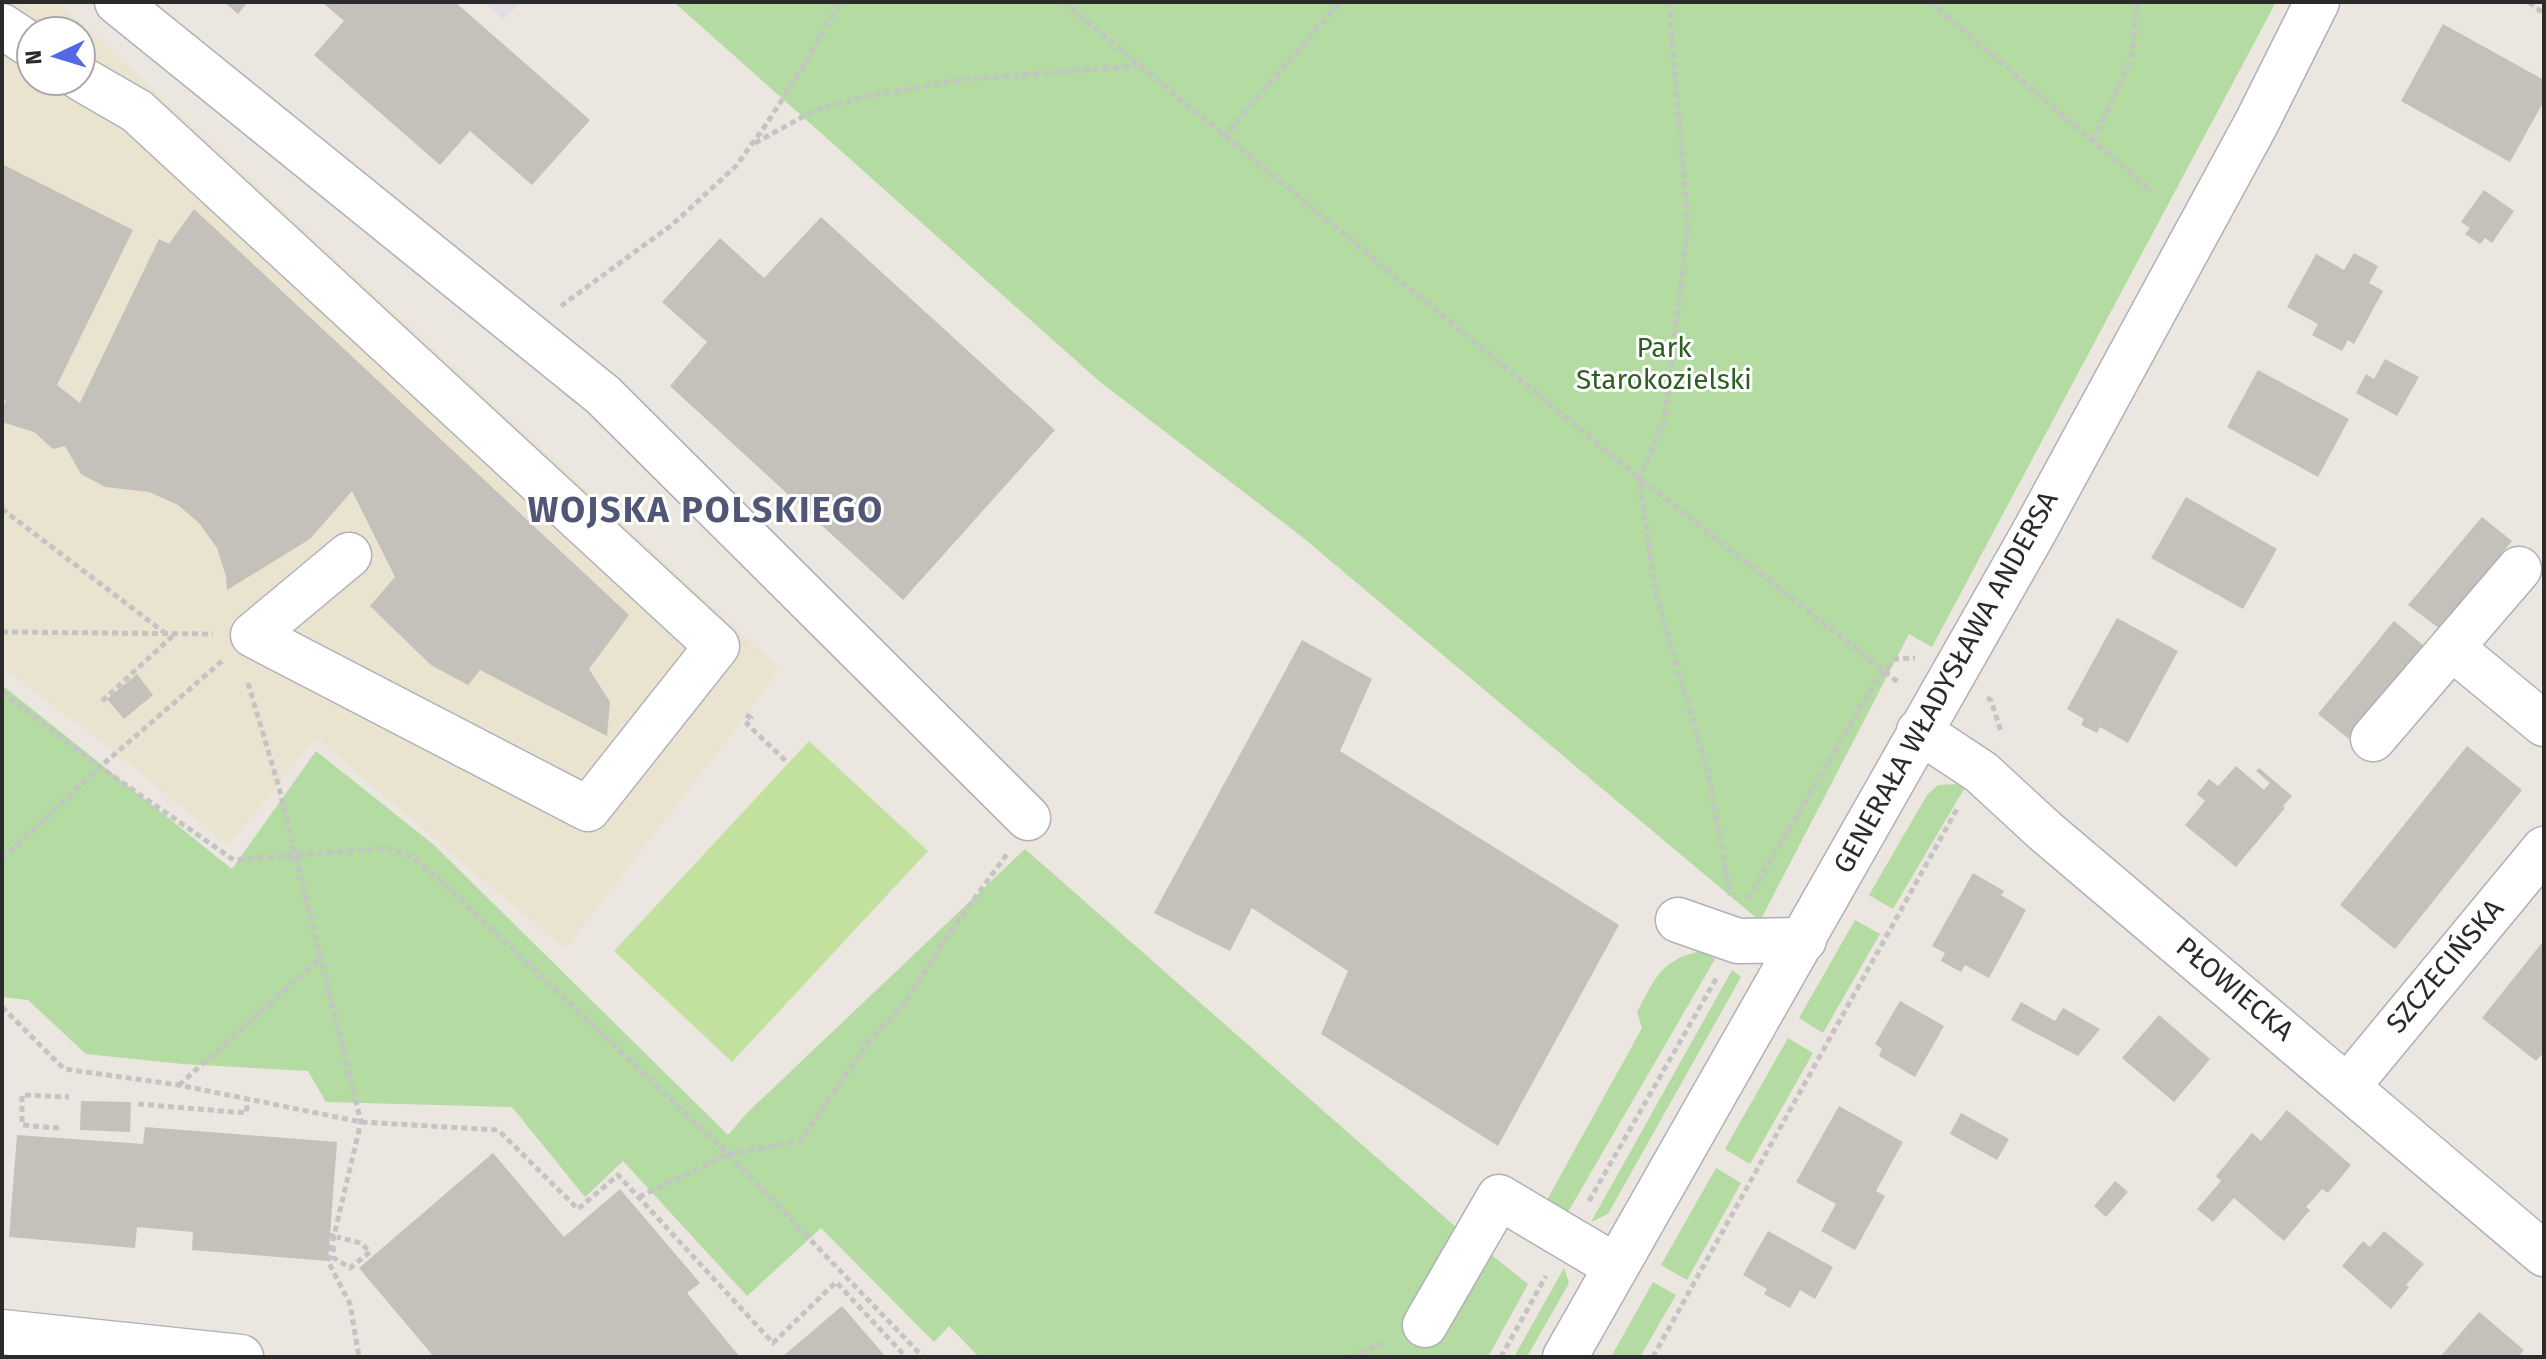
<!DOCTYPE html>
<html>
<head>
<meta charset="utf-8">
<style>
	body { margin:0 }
	#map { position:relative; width:2546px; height:1359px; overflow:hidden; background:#ebe6df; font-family:"Fira Sans",sans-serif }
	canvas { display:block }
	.frame { position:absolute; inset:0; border:4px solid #2b2b2b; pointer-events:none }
	.north { position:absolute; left:16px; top:16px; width:80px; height:80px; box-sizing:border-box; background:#fff; border:2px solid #aaa; border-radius:50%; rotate:266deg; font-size:22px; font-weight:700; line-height:32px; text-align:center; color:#2b2b2b }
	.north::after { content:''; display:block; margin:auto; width:28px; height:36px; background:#5368e4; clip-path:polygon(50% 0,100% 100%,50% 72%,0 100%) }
</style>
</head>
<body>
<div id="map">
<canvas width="2546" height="1359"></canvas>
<div class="frame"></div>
<div class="north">N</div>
</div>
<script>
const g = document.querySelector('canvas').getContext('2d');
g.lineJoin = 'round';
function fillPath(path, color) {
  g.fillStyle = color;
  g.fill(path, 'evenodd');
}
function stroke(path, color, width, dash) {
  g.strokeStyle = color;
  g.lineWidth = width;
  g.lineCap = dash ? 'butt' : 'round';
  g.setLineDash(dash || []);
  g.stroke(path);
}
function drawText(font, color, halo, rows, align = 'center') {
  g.font = font + ' "Fira Sans",sans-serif';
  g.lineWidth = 6;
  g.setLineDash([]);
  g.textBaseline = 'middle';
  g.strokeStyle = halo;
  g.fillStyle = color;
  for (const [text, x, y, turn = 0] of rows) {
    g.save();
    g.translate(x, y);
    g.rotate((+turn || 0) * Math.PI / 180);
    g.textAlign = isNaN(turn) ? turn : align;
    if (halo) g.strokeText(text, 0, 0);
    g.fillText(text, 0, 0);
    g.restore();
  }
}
const industrial = new Path2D(`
	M483,2H522L503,19Z`);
const education = new Path2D(`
	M2,2H58L779,668L746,715L565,949L316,738L228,845L116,753L2,667ZM32,32H80V80H32Z`);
const green = new Path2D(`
	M674,2H2276L1932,647L1909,634L1760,921L1301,536L1099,381Z
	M2,685L232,869L316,751L434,845L728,1135L748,1112L1025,849L1450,1222L1528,1284L1488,1357H1004L1000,1355L998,1357H979L949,1326L934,1342L821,1228L747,1296L623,1161L585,1197L512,1107L326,1102L308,1071L183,1064L86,1054L28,1000L2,997Z
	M1956,784L1964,789L1893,909L1869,895L1927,795L1938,785Z
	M1855,920L1880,934L1823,1033L1799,1018Z
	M1698,952L1706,953L1715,959L1568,1212L1547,1200L1642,1028L1637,1012C1654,981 1660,960 1698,952Z
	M1732,970L1741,977L1608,1214L1591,1222Z
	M1788,1038L1813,1053L1750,1164L1725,1149Z
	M1716,1168L1741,1183L1687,1280L1661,1265Z
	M1564,1268L1569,1283L1527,1357H1514Z
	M1653,1282L1676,1295L1640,1357H1611Z`);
const pitch = new Path2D(`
	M809,741L928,851L732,1062L614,951Z`);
const building = new Path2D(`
	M224,2H248L238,14Z
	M322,2H455L590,120L532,185L470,131L440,165L314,55L344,21Z
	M2443,24L2544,80V101L2510,162L2401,101Z
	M2,164L133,230L57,385L80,403L159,239L169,244L194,209L629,615L589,669L610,702L607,736L480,670L468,685L431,665L370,606L395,577L352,491L310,539L227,590L226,576L217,548L199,523L178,505L149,492L105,487L81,474L65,446L53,449L34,432L2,422V409L6,401L2,399Z
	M2484,190L2514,211L2492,243L2485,238L2480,244L2465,234L2470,228L2461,222Z
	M821,217L1055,430L903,600L670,386L707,342L662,302L720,238L764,278Z
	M2354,253L2378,266L2369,283L2383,291L2354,344L2348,340L2342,351L2312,335L2318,324L2287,307L2316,254L2344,270Z
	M2385,359L2419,377L2397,416L2356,393L2366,374L2374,379Z
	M2258,370L2349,419L2318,477L2227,427Z
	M2186,497L2277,549L2243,609L2151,558Z
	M2482,517L2512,541L2440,629L2408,605Z
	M2117,618L2178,651L2128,743L2100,727L2097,733L2081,725L2084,719L2067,709Z
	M2394,621L2424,646L2349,739L2318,714Z
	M1302,640L1372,679L1340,751L1619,925L1498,1146L1321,1034L1348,971L1252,908L1230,951L1154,913Z
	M137,674L153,695L124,719L107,699Z
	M2467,746L2522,790L2395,949L2340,905Z
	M2236,766L2264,790L2270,783L2256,771L2259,768L2292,796L2283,806L2285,808L2236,867L2185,825L2205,801L2197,794L2209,779L2218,786Z
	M1973,873L2004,891L2001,895L2026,910L1989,978L1965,965L1961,972L1941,961L1945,953L1932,946Z
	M2541,944L2544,946V1052L2536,1061L2482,1018Z
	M1900,1001L1944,1026L1915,1077L1879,1056L1882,1049L1875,1044Z
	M2021,1002L2055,1021L2063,1008L2100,1029L2078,1056L2011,1020Z
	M2159,1015L2210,1059L2174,1102L2122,1058Z
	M81,1101L131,1102L130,1132L80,1130Z
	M1839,1106L1903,1142L1876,1191L1885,1196L1855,1250L1821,1231L1836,1204L1796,1182Z
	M2287,1110L2351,1165L2328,1193L2322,1189L2306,1207L2310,1210L2284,1241L2234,1198L2213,1222L2197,1209L2221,1181L2216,1176L2252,1133L2261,1141Z
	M1961,1113L2009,1139L1997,1160L1950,1134Z
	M145,1127L337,1142L328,1261L192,1250L193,1232L137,1227L135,1248L9,1237L17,1135L143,1144Z
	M493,1153L564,1237L620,1189L700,1283L687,1293L740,1357H434L359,1268Z
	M2115,1181L2128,1192L2106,1217L2094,1206Z
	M1768,1231L1833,1267L1815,1299L1800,1290L1790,1308L1764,1294L1767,1289L1743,1275Z
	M2384,1231L2424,1264L2406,1285L2409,1287L2391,1309L2342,1266L2363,1241L2370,1247Z
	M842,1306L886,1357H782Z
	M2479,1312L2524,1350L2518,1357H2440Z`);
const path = new Path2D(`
	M1063,2L1639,478L1898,682
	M1669,2L1688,226L1664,422L1639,478L1656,595L1709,776L1730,895
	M1930,2L2151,191
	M2529,2L2544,14
	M1223,137L1340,2
	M2094,140L2132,56L2137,2
	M755,143L815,110L869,96L958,80L1137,66
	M561,306L673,224L736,166L765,126L804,66L840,2
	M2,509L165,633
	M2,632L213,634
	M248,683L278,784L361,1122L328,1261L350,1304L359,1357
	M2,692L100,767L234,860L388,848L410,856L440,880L728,1154L923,1357
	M1987,698L1991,700L2001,732
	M102,701L175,634
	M746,715L751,718L747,724L788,763
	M2,859L100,767L222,661
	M1748,899L1877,679L1895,659L1915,658
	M2,1007L64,1069L179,1085L361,1122L498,1130L578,1209L618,1175L773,1343L836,1282L906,1357
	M179,1085L321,958
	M138,1104L246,1113L248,1099
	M59,1128L22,1125V1095L69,1097
	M639,1197L728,1154L800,1141L871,1038L904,1005L950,932L1007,854
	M1589,1201L1717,977
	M333,1246L334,1258L350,1268L370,1252L361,1243L337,1237
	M1350,1357L1386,1342
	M1501,1357L1546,1276
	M1653,1357L1957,809`);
const minor = new Path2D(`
	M117,2L603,395L1028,818
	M2,26L32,46
	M80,78L137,111L717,646L588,809L253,635L349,555
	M2452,648L2544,724
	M1919,731L1981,772L2045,831L2544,1254
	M2373,739L2519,569
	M1678,920L1738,941L1804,940
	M2348,1086L2544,849
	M1425,1325L1499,1197L1615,1266
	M2,1332L241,1357
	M1565,1357L2034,532L2257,122L2317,2`);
const pathBridge = new Path2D(`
	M329,1235L337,1237`);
const parkNames = [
	["Park",1664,349],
	["Starokozielski",1664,381]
];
const streetNames = [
	["GENERAŁA WŁADYSŁAWA ANDERSA",1947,683,-61],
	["SZCZECIŃSKA",2446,967,-50],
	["PŁOWIECKA",2234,990,40]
];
const districtNames = [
	["WOJSKA POLSKIEGO",706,512]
];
fillPath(industrial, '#e0dee4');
fillPath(education, '#eae3d0');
fillPath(green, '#b3dba2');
fillPath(pitch, '#c2e19f');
fillPath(building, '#c4c0ba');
stroke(minor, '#afb0b9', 47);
stroke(path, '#c4c4c4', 5, [6, 4]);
stroke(minor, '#fff', 44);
stroke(pathBridge, '#c4c4c4', 5, [6, 4]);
drawText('28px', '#2d5f23', '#fff', parkNames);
drawText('28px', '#2b2b2b', '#fff', streetNames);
g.letterSpacing = '2px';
drawText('bold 36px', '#515676', '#fff', districtNames);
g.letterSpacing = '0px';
</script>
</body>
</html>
